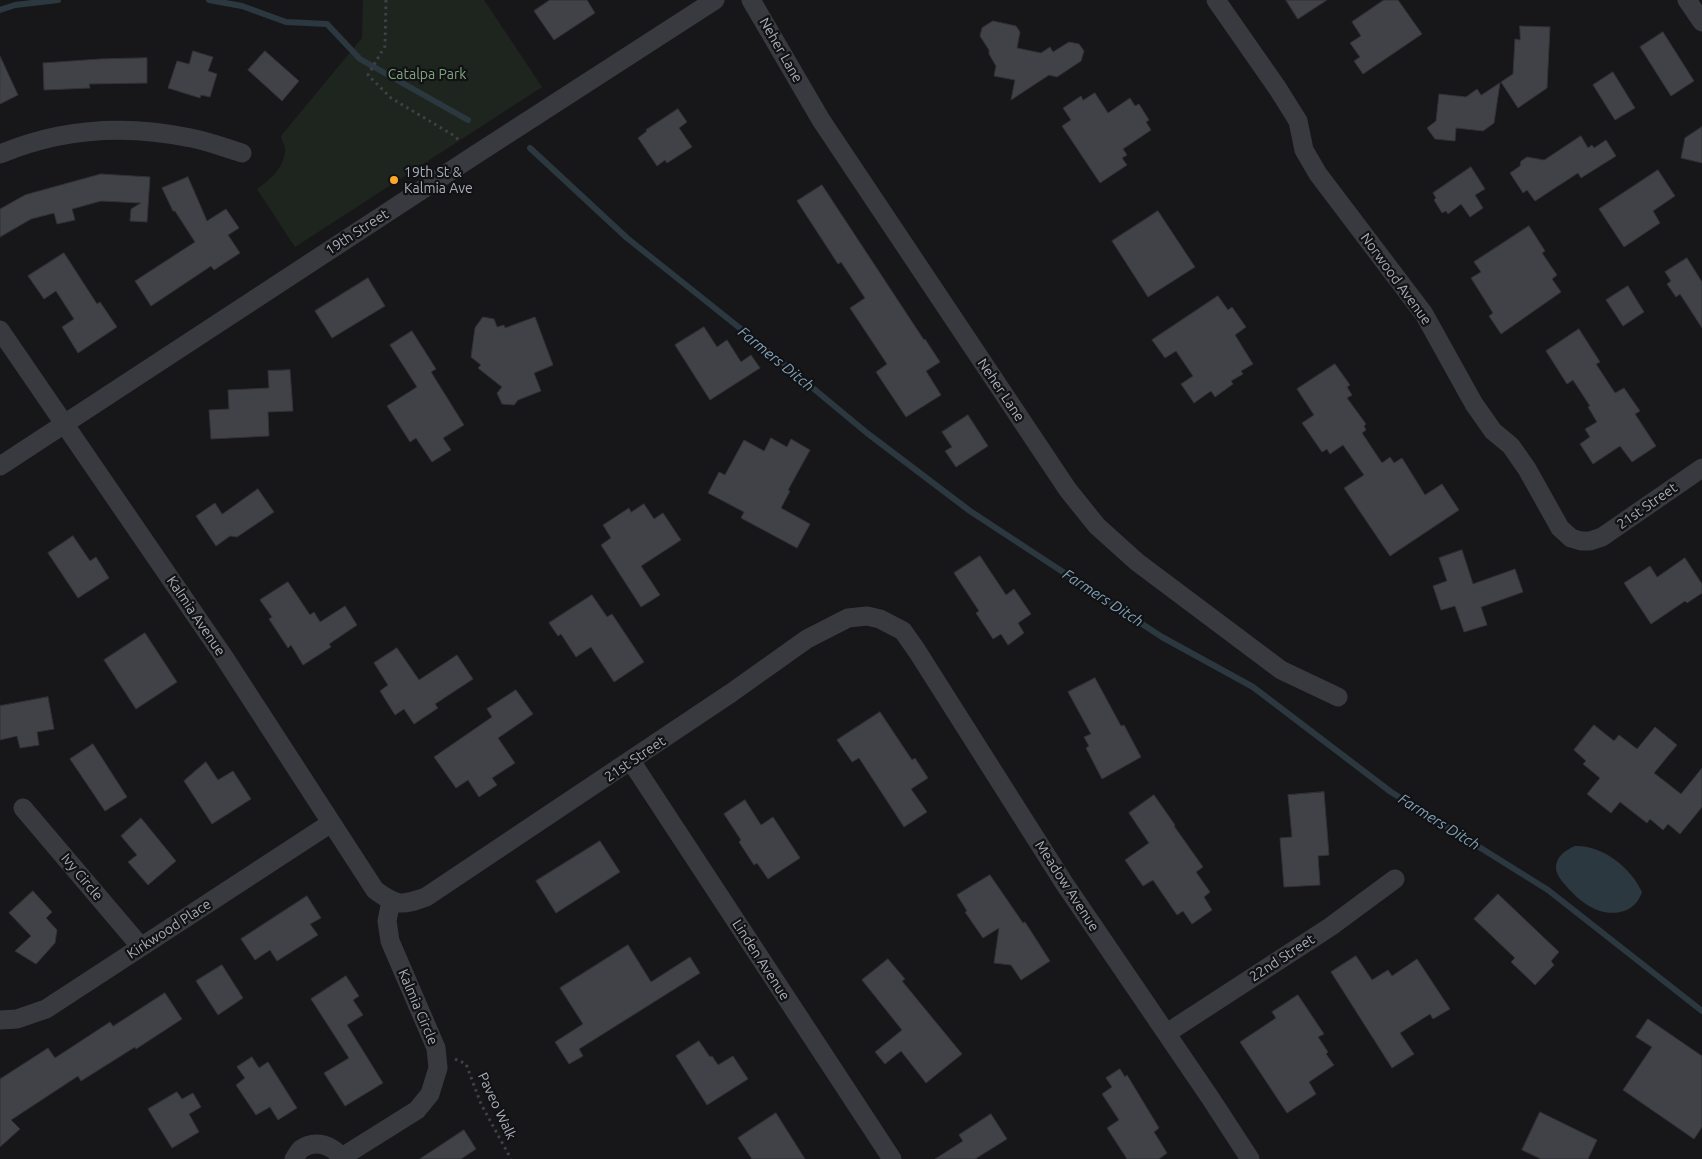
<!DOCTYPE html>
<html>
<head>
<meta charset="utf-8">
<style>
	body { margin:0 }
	canvas { display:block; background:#17171a }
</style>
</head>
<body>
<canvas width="1702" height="1159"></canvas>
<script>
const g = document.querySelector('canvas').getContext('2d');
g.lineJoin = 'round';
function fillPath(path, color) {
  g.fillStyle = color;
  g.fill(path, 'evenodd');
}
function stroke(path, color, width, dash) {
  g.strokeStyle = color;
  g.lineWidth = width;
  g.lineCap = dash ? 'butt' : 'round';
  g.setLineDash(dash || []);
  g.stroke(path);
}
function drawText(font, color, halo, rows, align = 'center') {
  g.font = font + ' Ubuntu,sans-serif';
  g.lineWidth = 4.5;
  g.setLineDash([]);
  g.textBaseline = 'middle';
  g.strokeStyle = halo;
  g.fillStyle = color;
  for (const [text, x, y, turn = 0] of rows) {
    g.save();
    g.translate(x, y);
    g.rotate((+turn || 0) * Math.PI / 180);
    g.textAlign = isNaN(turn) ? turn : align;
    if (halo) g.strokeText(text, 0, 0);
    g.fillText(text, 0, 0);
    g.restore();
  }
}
const green = new Path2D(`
	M363,0H484L542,87L295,247L257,189C270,180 283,169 285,152C286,147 282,141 281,136L362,38Z`);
const water = new Path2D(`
	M1575,846C1603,845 1631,868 1642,892C1639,901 1633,908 1624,911C1602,918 1582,904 1567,887C1563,882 1556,875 1556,868C1556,856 1566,850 1575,846Z`);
const stream = new Path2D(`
	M209,0L242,6L286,22L327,24L360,59L468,120
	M0,10L15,5L58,0
	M530,148L627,238L761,345L867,433L970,511L1162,637L1253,687L1391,792L1548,890L1702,1011`);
const building = new Path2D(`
	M550,0H587L595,13L554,40L534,11Z
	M1286,0H1327L1298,19Z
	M1384,0H1398L1422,34L1363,74L1354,61L1360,57L1350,43L1361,36L1352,22Z
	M993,21L1016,26L1020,32L1017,48L1041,53L1050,47L1053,52L1069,42L1079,44L1084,51L1081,61L1057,77L1049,75L1011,100L1015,80L994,76L996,66L989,54V50L980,36L982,28Z
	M1520,26L1550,27L1547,88L1518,108L1501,82L1513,74L1515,39L1520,40Z
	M1663,32L1694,81L1671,96L1640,47Z
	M193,51L213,57L208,71L217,74L210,97L201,95L200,98L168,88L177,61L189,64Z
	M265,51L299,81L282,101L248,70Z
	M0,56L18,95L0,104Z
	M147,58V83L89,84L90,88L44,90L43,63L100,59Z
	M1613,72L1635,108L1615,120L1593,85Z
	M1500,83L1494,123L1483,131L1456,128L1455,141L1435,139L1427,128L1436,121L1439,94L1466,97L1477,89L1481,95Z
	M1095,93L1108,113L1130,98L1135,106L1139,104L1149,120L1146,122L1151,130L1123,149L1127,155L1122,158L1127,165L1100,183L1062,126L1071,120L1063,108L1081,96L1083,100Z
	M678,109L687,122L679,128L692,147L667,163L665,160L657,166L638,138L647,131L646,130Z
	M1702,127V163L1681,158L1685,138Z
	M1581,136L1588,148L1592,145L1594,148L1606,140L1616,156L1581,178L1578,173L1535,201L1527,190L1523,193L1510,173L1520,166L1521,161L1527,157L1544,160Z
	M1471,167L1485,189L1475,195L1483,208L1470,217L1461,204L1448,214L1446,211L1442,213L1434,200L1436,198L1433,193Z
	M1658,170L1675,196L1653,211L1660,223L1624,247L1599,209Z
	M101,174L150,177L147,222L130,221L131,209L141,203L101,201L72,209L75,220L57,224L54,213L31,219L0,237V209L25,195Z
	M188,177L207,221L226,209L239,228L228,235L240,253L214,270L211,266L151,306L135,281L195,242L175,211H173L162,188Z
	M822,185L924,340L925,339L940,362L926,371L941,395L906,417L876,372L887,364L850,308L865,298L841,262L838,264L797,201Z
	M1158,211L1195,267L1148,297L1112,241Z
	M1529,226L1545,251L1542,253L1557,275L1552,279L1561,292L1501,334L1489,316L1493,313L1471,278L1481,272L1474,262Z
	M64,253L97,304L100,302L117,327L78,353L62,327L74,319L56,291L44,299L28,276Z
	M1687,258L1702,282V328L1680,294L1676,297L1667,284L1671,281L1665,272Z
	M368,278L385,306L332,338L315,311Z
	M1628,286L1644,312L1623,326L1606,300Z
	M1218,296L1228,310L1232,307L1246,327L1235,335L1253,364L1241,371L1243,374L1231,381L1233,384L1215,397L1211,391L1194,403L1181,384L1193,376L1176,351L1165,358L1152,340Z
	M483,317L494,319L497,327L504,325L505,328L535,317L553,365L534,373L541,391L518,400L514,405L502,404L497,393L502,387L478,368L481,365L471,357L475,328Z
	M704,327L717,347L727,340L741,362L751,355L760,368L710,400L675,345Z
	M1579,329L1600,362L1596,364L1615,393L1624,388L1640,411L1635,414L1656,446L1632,462L1620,446L1593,464L1580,444L1590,437L1585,429L1597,422L1588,407L1590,406L1573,380L1567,384L1546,351Z
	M412,331L436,369L431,372L464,425L443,438L451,450L432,462L416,438L410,442L387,406L417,387L390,345Z
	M1335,364L1350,385L1347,387L1352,395L1347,398L1366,424L1364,426L1366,430L1362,433L1382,463L1390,457L1394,463L1402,458L1425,495L1442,484L1459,510L1390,556L1344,488L1364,475L1343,445L1330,454L1327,449L1322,452L1302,423L1314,415L1297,389Z
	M290,370L293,411L268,412L269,436L211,439L209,410L229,409L228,390L269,388L268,371Z
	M968,415L988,446L956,467L945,451L952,447L942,432Z
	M771,438L787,447L791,439L810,450L788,490L790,491L781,508L810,524L797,548L741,518L744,512L708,493L719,472L725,475L744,440L764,451Z
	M258,489L274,512L237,537L230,536L216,546L196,516L215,503L222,514Z
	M644,504L654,519L663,513L681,540L641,566L660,595L641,607L601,545L611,538L603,525L629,508L631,512Z
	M73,536L90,561L96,557L109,578L78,598L48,553Z
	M1462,550L1473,584L1515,569L1523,592L1481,607L1487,625L1464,632L1455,606L1441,610L1433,586L1447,581L1439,558Z
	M980,556L1006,595L1014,589L1031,614L1018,623L1024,633L1008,645L1001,634L993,639L976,613L979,611L954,573Z
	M1685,558L1702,584V593L1687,603L1685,601L1651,624L1624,583L1650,566L1657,577Z
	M288,582L310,615L314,612L320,622L345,606L357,625L329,644L331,647L303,665L291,645L288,648L269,619L272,617L260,600Z
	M592,595L607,617L612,614L644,662L614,682L591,647L576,657L561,634L558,636L549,623Z
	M145,633L177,682L136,709L104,660Z
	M397,648L419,680L457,655L473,679L435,704L438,708L414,724L404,709L395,715L380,691L388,685L374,663Z
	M1095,678L1121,726L1124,725L1141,757L1102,779L1086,748L1089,746L1084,737L1091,734L1068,692Z
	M516,690L533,714L498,738L515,763L492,778L497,785L479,797L468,780L456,788L434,757L492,717L487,709Z
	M48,697L54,729L37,732L39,745L20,748L17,736L0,740V706Z
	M880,712L912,760L915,758L928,778L911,789L927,812L904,827L859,758L852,762L837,740Z
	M1594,725L1614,741L1619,735L1637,749L1655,727L1677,745L1654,773L1681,794L1702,768V807L1680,834L1668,824L1663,830L1650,819L1647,823L1620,802L1611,813L1587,794L1600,778L1583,764L1586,761L1574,750Z
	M93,744L127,797L105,811L70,759Z
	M206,762L218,780L233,771L251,799L212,824L184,781Z
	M1324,792L1329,855L1318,856L1320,885L1284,887L1280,838L1292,837L1288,795Z
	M1154,795L1175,825L1174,826L1203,867L1196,872L1210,892L1204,897L1212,910L1192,924L1183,911L1177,915L1153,880L1143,886L1125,860L1149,843L1129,813Z
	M745,800L761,825L773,817L800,858L768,879L757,863L754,865L739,842L741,840L724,814Z
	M141,818L176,861L148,885L128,862L137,855L121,836Z
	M600,841L620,872L556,913L536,881Z
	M990,875L1023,923L1025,922L1050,961L1021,980L1011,965L994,963L999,928L983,938L965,912L967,911L957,895Z
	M33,891L52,912L46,918L57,930L55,943L36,964L15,951L31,936L9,913Z
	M1498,894L1559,952L1551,961L1554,965L1535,985L1511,962L1515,958L1474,919Z
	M307,896L321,918L310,924L318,935L277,961L270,950L255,960L241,939Z
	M628,945L651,982L690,957L700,973L579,1049L583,1056L569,1064L555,1042L583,1024L560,988Z
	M1356,956L1372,980L1388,970L1392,976L1417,959L1450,1009L1433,1019L1430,1014L1400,1033L1414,1054L1392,1068L1331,972Z
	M888,959L905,979L902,981L962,1054L926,1083L901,1051L885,1064L875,1052L902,1030L862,980Z
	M222,965L243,998L218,1015L196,981Z
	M346,976L359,996L353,1000L363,1015L347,1025L383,1083L345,1106L324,1073L349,1058L311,999Z
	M165,993L182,1019L136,1049L135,1047L81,1081L78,1076L11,1120L20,1129L0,1147V1079L48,1048L55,1058L110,1022L113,1026Z
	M1298,995L1324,1034L1318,1037L1328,1052L1326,1054L1334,1065L1309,1082L1316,1094L1287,1113L1240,1042L1276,1018L1272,1012Z
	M1648,1019L1702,1056V1127L1694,1139L1623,1090L1652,1047L1636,1037Z
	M699,1041L710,1057L712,1056L718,1065L733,1056L748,1079L707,1105L676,1056Z
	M252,1057L259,1068L268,1062L297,1108L278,1120L270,1107L256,1115L236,1085L245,1078L237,1067Z
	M1120,1069L1125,1077L1127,1075L1159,1128L1154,1132L1167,1153L1159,1159H1127L1107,1128L1119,1120L1102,1094L1112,1087L1106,1078Z
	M177,1092L182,1099L193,1093L201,1107L189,1114L199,1132L172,1148L148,1109Z
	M1540,1112L1597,1140L1588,1159H1541L1522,1150Z
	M776,1113L805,1159H752L738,1138Z
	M991,1114L1007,1139L975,1159H935L963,1141L959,1135Z
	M464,1130L476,1149L461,1159H420Z`);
const path = new Path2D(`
	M386,0L385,46L368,75L391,98L453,135L461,142
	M455,1059L466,1064L481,1104L511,1159`);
const minor = new Path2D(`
	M751,0L821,120L1068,490L1097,526L1137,562L1281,670L1338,697
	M1216,0L1278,89L1298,121L1304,150L1318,174L1424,314L1474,404L1493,431L1511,446L1527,469L1560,528L1571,538L1581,541H1590L1602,537L1702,468
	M1687,0L1702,22
	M0,154C62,128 125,124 191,138C208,141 225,148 242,153
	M0,330L222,654L375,890C397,906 401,906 426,897L731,693L807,639L848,618L867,616L880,619L903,631L917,651L1064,883L1211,1099L1250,1159
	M0,466L475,155L715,0
	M631,761L892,1159
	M23,808L141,947
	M0,1020L17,1019L46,1009L331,823
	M1167,1033L1330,927L1395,879
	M342,1157L417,1110L430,1094L438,1068L436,1048L390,941L387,921L391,901
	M294,1159C296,1156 298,1152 301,1149C315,1139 334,1145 342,1159`);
const markers = [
	[394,180,5,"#fea82b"]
];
const streetNames = [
	["Neher Lane",781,50,60],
	["19th Street",357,232,-33],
	["Norwood Avenue",1396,279,54],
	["Neher Lane",1001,390,56],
	["21st Street",1647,506,-35],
	["Kalmia Avenue",196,616,56],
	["21st Street",635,759,-34],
	["Ivy Circle",82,877,50],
	["Meadow Avenue",1067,886,57],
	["Kirkwood Place",169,929,-33],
	["22nd Street",1282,958,-33],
	["Linden Avenue",761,960,57],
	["Kalmia Circle",418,1007,67],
	["Paveo Walk",497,1106,65]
];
const parkNames = [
	["Catalpa Park",427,74]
];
const poiNames = [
	["19th St &",404,172],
	["Kalmia Ave",404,188]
];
const waterNames = [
	["Farmers Ditch",776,359,39],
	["Farmers Ditch",1103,598,33],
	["Farmers Ditch",1439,822,32]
];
fillPath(green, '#1d251e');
fillPath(water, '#2c383f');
stroke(stream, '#2c383f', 6);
fillPath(building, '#414247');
stroke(building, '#313136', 1);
stroke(path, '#3e4146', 3, [2.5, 4]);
stroke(minor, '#383a3f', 19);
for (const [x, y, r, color] of markers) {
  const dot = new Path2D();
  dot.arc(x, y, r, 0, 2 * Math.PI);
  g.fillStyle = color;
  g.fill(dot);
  stroke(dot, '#121215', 2);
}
drawText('14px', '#a9afba', '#121215', streetNames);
drawText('14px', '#7fa67e', '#121215', parkNames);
drawText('14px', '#a9afba', '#121215', poiNames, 'left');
drawText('italic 15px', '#7ea0b7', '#121215', waterNames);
</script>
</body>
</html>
